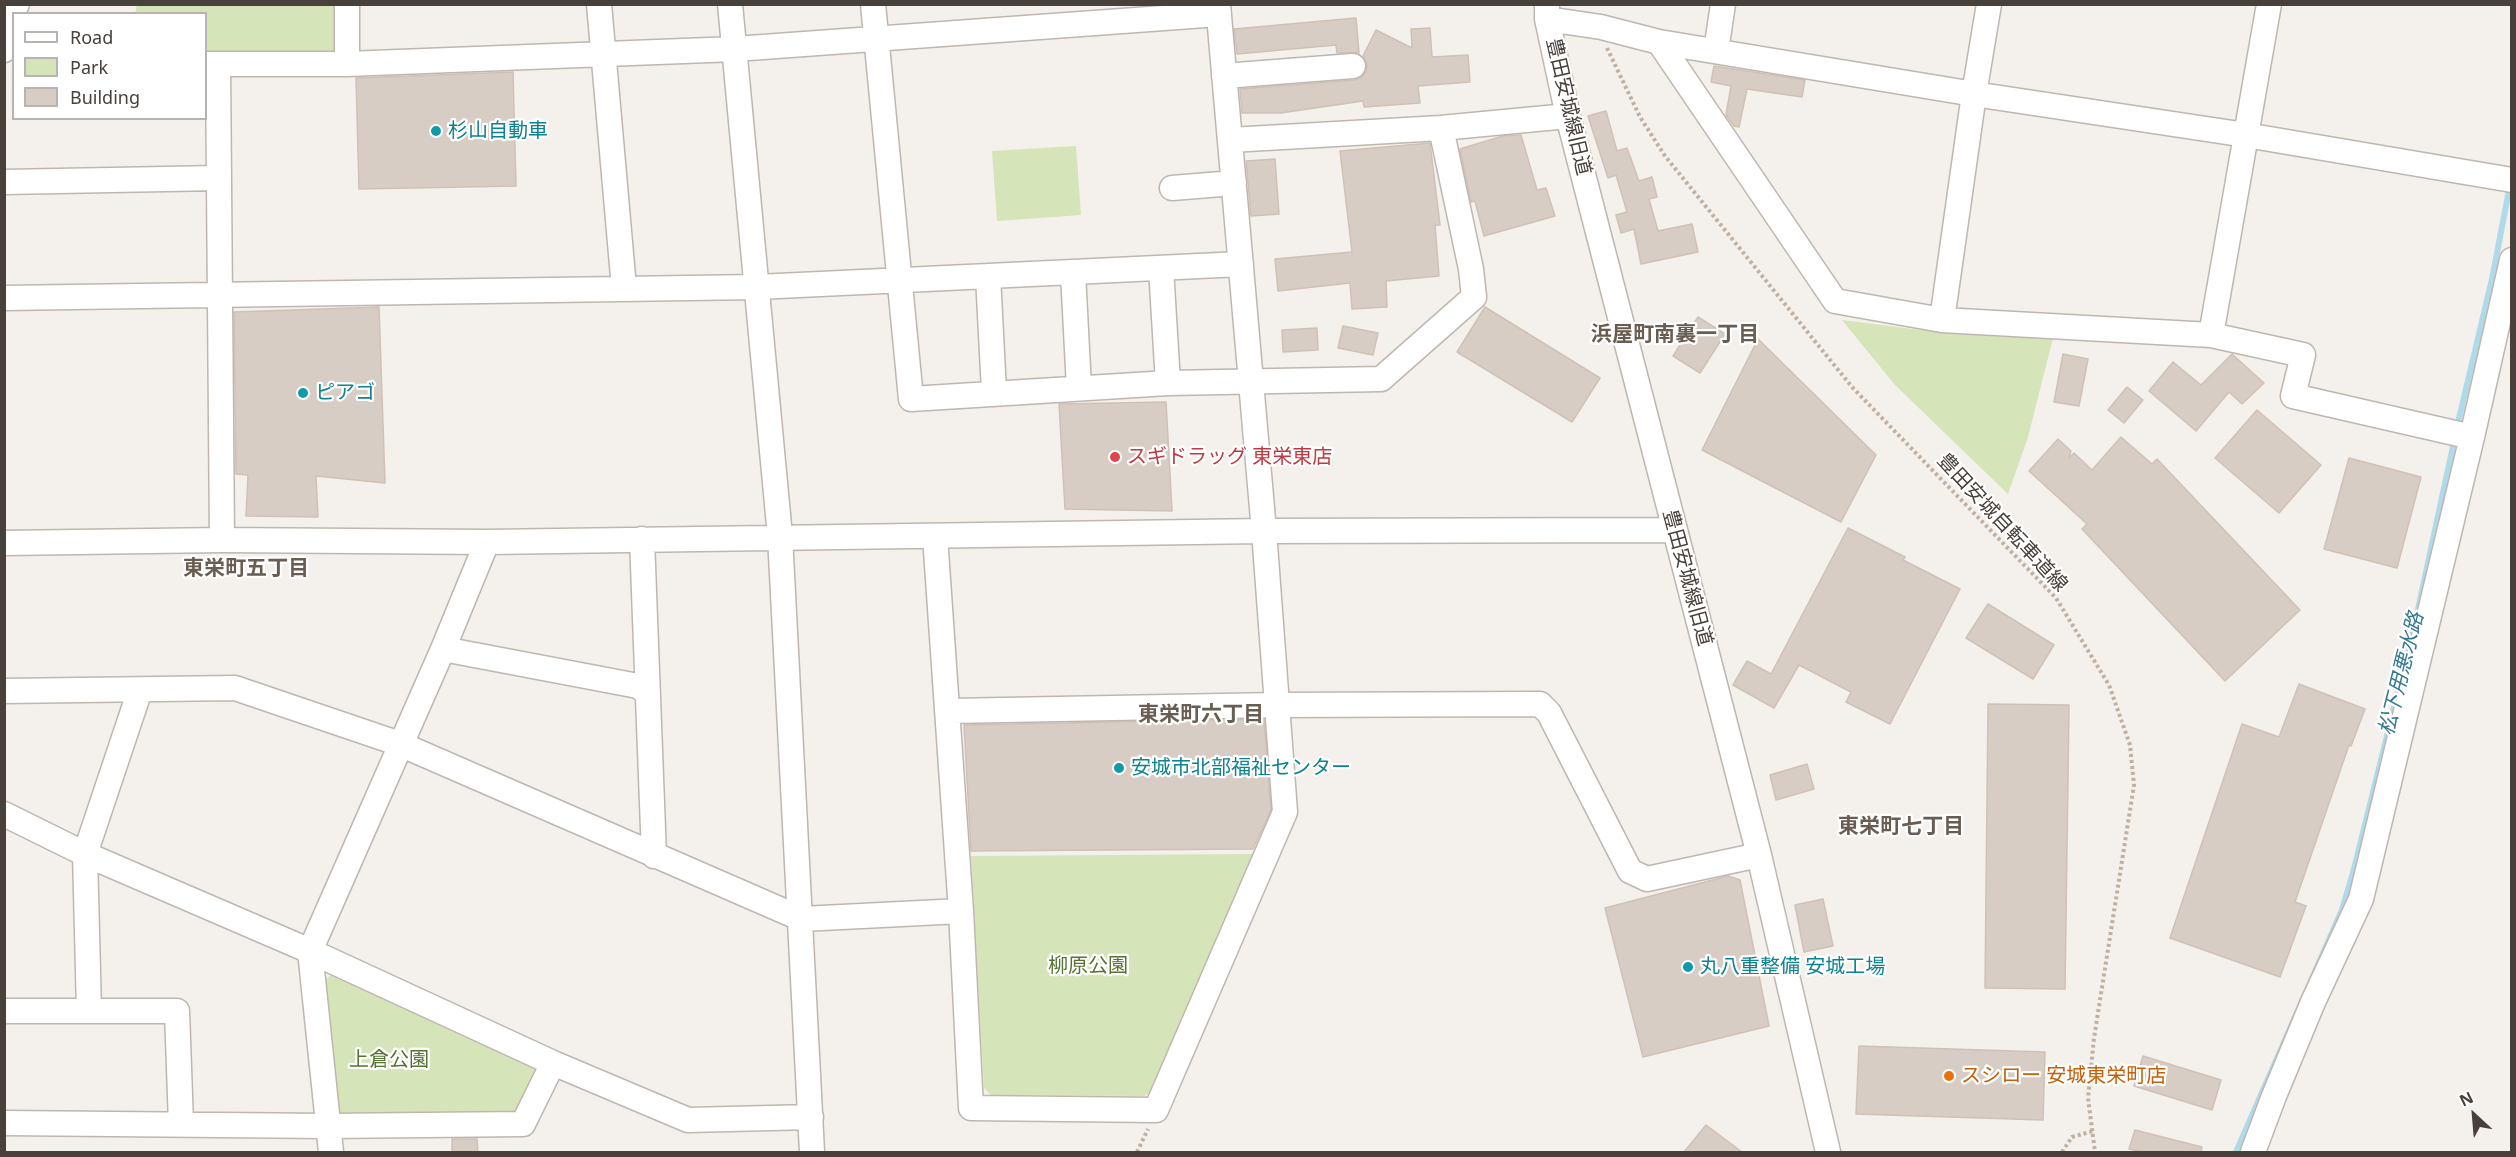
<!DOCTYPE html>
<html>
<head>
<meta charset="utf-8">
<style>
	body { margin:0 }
	#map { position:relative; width:2516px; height:1157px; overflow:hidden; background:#f4f0eb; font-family:"Noto Sans",sans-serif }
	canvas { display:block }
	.frame { position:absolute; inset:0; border:6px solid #48403a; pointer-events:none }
	.legend { position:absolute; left:12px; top:12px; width:195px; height:108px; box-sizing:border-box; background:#fff; border:2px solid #b6b3b0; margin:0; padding:8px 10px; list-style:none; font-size:18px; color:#48403a }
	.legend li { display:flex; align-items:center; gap:12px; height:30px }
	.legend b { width:30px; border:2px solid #b6b3b0 }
	.north { position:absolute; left:2444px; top:1085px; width:60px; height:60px; -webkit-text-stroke:4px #fff; paint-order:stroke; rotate:334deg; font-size:16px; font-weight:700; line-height:24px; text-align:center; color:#48403a }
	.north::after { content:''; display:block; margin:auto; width:21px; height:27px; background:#48403a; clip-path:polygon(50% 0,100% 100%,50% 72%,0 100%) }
</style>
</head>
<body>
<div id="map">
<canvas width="2516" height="1157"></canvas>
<div class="frame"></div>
<ul class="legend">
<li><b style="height:8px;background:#fff"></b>Road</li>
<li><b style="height:16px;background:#d6e4b9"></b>Park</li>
<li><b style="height:16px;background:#d8cdc5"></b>Building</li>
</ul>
<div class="north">N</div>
</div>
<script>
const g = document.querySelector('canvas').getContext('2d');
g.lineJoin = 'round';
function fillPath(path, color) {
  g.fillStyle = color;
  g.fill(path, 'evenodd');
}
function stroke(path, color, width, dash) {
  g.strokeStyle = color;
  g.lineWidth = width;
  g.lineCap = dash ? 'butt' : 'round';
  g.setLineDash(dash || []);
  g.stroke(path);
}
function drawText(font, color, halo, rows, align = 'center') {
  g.font = font + ' "Noto Sans","Noto Sans JP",sans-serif';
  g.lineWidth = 4.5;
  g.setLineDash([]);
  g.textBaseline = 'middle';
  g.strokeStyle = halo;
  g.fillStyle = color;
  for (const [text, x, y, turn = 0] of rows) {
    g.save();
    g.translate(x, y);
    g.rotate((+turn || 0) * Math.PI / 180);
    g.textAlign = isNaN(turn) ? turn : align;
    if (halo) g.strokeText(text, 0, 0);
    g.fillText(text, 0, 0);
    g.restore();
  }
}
const green = new Path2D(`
	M137,4L339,5L340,43L332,53L206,54V14H135Z
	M1076,146L1081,215L997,221L992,151Z
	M1842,320L1944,333L2053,338L2028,437L2008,494L1895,385Z
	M1256,854L1153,1092L1144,1096L991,1095L984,1088L971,856Z
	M336,972L536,1062L540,1071L521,1112L347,1117L337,1110L323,981Z`);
const stream = new Path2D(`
	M2457,427L2492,279L2510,185
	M2236,1152L2342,910L2354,869L2416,619L2455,437`);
const building = new Path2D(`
	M1356,18L1359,53H1337L1336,45L1237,54L1234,29Z
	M1430,28L1432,57L1468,55L1470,82L1418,86L1420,103L1364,107L1363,101L1281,113H1242L1240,89L1355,80L1361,77L1366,72L1367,64L1363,56L1376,30L1412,48L1411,29Z
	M1714,66L1805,80L1802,97L1747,89L1739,127L1734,126L1726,115L1731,86L1711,82Z
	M513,72L516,186L359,189L356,78Z
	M1606,111L1617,151L1627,148L1639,181L1652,177L1657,197L1649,199L1658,231L1692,224L1698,252L1641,264L1634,229L1621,233L1616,215L1627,212L1616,175L1608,178L1588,116Z
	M1521,135L1537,190L1546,188L1555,216L1484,236L1475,201L1471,202L1460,149L1503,136Z
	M1430,143L1440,225H1435L1439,276L1386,281L1387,307L1352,309L1350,283L1278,291L1275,259L1352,252L1340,151Z
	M1275,159L1279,214L1251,216L1246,161Z
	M379,307L385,483L316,476L318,517L246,516L248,475L236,474L234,312Z
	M1485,307L1600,378L1572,422L1457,352Z
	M1698,317L1725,334L1700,373L1673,356Z
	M1343,326L1378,333L1373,355L1338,348Z
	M1317,328L1318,350L1283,352L1282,330Z
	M1758,339L1876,455L1841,522L1702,450Z
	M2063,354L2088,359L2079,406L2054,402Z
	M2232,354L2264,383L2242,404L2229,392L2196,431L2149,391L2173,362L2201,385Z
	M2127,387L2143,400L2124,423L2108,410Z
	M1166,402L1172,511L1065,509L1059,404Z
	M2257,410L2321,465L2279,513L2215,458Z
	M2121,437L2152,464L2157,459L2300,610L2225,681L2082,529L2087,524L2029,471L2058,439L2071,451L2069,458L2074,453L2092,470Z
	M2349,458L2421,477L2397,568L2324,549Z
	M1848,528L1905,557L1903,560L1960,589L1890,724L1846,702L1851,692L1799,665L1774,708L1733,685L1747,661L1771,674Z
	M1988,604L2054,645L2033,679L1966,638Z
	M2299,684L2365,709L2351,746L2349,745L2295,902L2306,906L2280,977L2170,938L2242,724L2279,737Z
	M1988,704L2069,705L2065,989L1985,988Z
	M1264,719L1271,810L1253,849L971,851L964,725Z
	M1807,764L1814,789L1776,800L1770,775Z
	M1728,876L1740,880L1769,1026L1643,1057L1605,908Z
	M1823,899L1833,946L1804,952L1795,905Z
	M1859,1046L2045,1052L2043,1120L1856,1114Z
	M2143,1056L2221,1080L2212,1110L2134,1086Z
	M1706,1125L1742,1152H1684Z
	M2135,1130L2202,1147L2201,1152H2144L2129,1149Z
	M452,1139H477L478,1152H452Z`);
const path = new Path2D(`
	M1607,48L1640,117L1665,156L1852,387L2056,598L2109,685L2130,745L2134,785L2094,1038L2088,1098L2095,1152
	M1137,1152L1148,1129
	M2062,1152L2072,1137L2093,1131`);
const minor = new Path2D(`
	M347,4V64
	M599,4L624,288
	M730,4L780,536L812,1152
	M873,4L911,399L1168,383L1381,379L1474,297L1471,269L1441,128
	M1547,4V19L1568,116L1759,855L1828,1152
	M1547,19L1601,27L1659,42L1974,94L2246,135L2512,180
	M4,27L17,4
	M1659,42L1835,301L1942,320L2211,335L2303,355L2293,396L2472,437
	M4,50L14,34
	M1716,51L1723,4
	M206,64H347L735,49L1219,14
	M218,64L222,540
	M1224,76L1353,66
	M1230,140L1441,128L1568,116
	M4,182L219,178
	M1172,188L1234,183
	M1161,268L1168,383
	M1073,273L1079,388
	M988,276L994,392
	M4,298L757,287L1241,264
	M1942,320L1974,94L1989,4
	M2211,335L2269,4
	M935,536L961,911L971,1108L1156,1110L1285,812L1264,531L1218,4
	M642,539L654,856
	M4,543L222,540L487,542L1264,531L1674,530
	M443,649L638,686L648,694
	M4,691L235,688L400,744L802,919L961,911
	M949,711L1276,705L1540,704L1549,713L1630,871L1647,879L1759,855
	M4,814L85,854L310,951L553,1063L688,1120L811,1117
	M4,1011H177L181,1124
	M89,1011L85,854L140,690
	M4,1123L327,1126L523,1124L553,1063
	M331,1152L310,951L443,649L487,542
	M2253,1152L2274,1096L2313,1002L2361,899L2472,437L2512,260`);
const markers = [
	[436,131,6,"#0f9aa8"],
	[303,393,6,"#0f9aa8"],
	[1115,457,6,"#e0444e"],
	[1119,768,6,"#0f9aa8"],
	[1688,967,6,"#0f9aa8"],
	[1949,1076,6,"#e8710a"]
];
const streetNames = [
	["豊田安城線旧道",1568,107,77],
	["豊田安城自転車道線",2002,523,47],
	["豊田安城線旧道",1687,578,75]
];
const cultureNames = [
	["杉山自動車",448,131],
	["ピアゴ",315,393],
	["安城市北部福祉センター",1131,768],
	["丸八重整備 安城工場",1700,967]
];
const healthNames = [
	["スギドラッグ 東栄東店",1127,457]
];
const parkNames = [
	["柳原公園",1088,966],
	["上倉公園",389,1060]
];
const foodNames = [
	["スシロー 安城東栄町店",1961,1076]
];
const neighbourhoodNames = [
	["浜屋町南裏一丁目",1675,335],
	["東栄町五丁目",246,569],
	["東栄町六丁目",1201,715],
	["東栄町七丁目",1901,827]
];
const waterNames = [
	["松下用悪水路",2402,674,-76]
];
fillPath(green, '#d6e4b9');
stroke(stream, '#afdaea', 6);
fillPath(building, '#d8cdc5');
stroke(building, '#cfc1b6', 1.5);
stroke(minor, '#bfb7af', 27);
stroke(path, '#bfb0a1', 4, [3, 3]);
stroke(minor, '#fff', 24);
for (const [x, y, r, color] of markers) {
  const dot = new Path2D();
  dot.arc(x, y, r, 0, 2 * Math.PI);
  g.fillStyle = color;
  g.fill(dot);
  stroke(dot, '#fff', 2);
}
drawText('20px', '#48403a', '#fff', streetNames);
drawText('20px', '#0d838f', '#fff', cultureNames, 'left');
drawText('20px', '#be3a42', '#fff', healthNames, 'left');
drawText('20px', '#557432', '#fff', parkNames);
drawText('20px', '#c56008', '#fff', foodNames, 'left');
drawText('bold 21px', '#695d52', '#fff', neighbourhoodNames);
drawText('italic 21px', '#367992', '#fff', waterNames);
</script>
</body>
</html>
